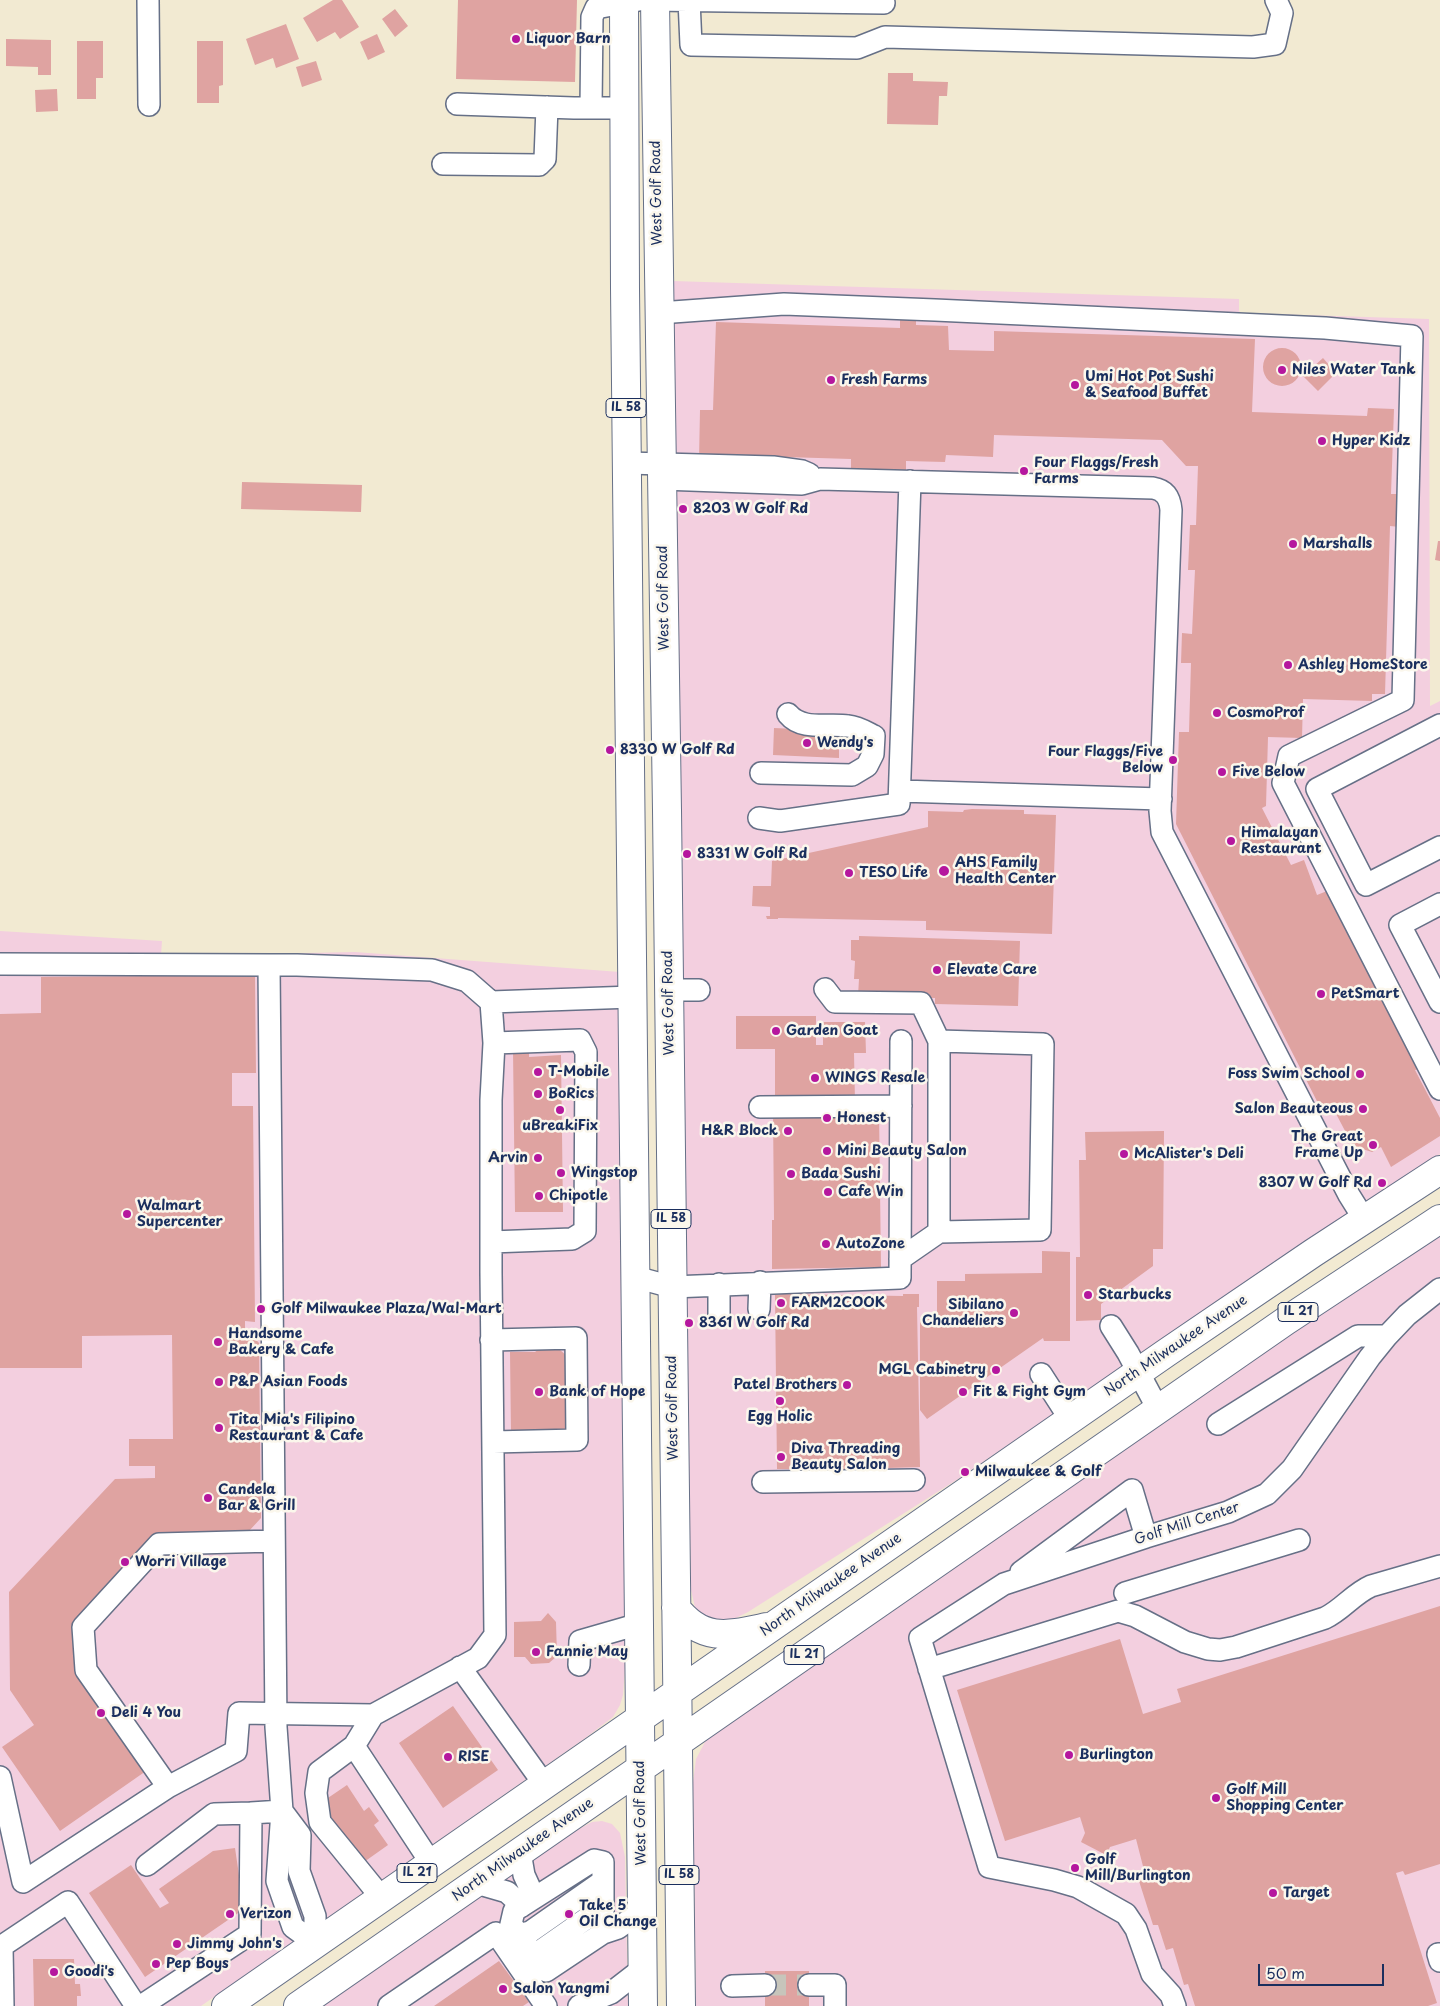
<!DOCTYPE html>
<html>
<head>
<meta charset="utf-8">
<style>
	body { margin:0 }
	#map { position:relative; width:1440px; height:2006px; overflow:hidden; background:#f2ead2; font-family:"Playpen Sans",sans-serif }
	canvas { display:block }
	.scale { position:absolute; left:1258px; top:1964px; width:126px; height:22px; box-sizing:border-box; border:2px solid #1b2f5e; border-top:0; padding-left:6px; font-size:15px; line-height:18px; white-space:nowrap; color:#1b2f5e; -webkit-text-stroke:4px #fbf7ec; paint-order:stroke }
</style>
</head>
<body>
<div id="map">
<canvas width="1440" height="2006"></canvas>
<div class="scale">50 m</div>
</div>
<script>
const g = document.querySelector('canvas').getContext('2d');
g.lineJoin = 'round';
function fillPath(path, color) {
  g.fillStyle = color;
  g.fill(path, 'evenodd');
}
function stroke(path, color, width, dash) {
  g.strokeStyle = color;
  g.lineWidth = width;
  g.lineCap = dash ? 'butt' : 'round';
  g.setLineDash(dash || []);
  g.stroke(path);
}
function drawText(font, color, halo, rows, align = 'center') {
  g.font = font + ' "Playpen Sans",sans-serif';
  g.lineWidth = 5;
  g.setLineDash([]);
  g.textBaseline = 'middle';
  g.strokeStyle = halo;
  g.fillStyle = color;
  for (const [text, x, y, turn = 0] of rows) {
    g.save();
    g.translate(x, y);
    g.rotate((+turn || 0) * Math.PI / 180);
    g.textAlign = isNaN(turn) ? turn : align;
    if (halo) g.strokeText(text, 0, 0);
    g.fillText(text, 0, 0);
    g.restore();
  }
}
const built = new Path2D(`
	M673,281L1239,299V311L1241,313L1429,319L1430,706L1440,701V1154L1336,1221L958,1479L748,1612L720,1626L696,1612L691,1590L684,1203Z
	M0,931L162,941L161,955L163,956L355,952L620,972L625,1667L623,1695L620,1705L613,1717L584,1739L201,2006H0Z
	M1440,1234V2006H696L693,1783L696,1759L705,1742L712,1735L1290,1334Z
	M602,1821L612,1824L620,1833L625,1857L628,2006H322L573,1832L592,1822Z`);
const building = new Path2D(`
	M333,0H342L359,27L340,39L335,32L317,42L303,18Z
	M458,0H577L575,82L456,79Z
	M395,9L408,26L395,37L382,19Z
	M286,24L299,59L276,68L273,58L255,65L246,39Z
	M377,34L385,52L368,60L360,42Z
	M6,39L51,40V75H38V67L6,66Z
	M77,41H103V78H96V99H77Z
	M197,41H223V85L219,86V103H197Z
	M316,61L322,80L302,87L296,67Z
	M888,73H913V81L948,82L947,96H939L938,125L887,124Z
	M57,89L58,111L36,112L35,90Z
	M900,316L916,317V325L948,326L949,350L994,351V331L1255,339L1252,412L1367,416L1368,408L1394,409L1391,494H1401L1400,527L1390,526L1385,694H1372V701L1303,699L1302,738L1268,737L1266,806L1262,808L1291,865L1304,860L1317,895L1327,891L1419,1069L1415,1070L1440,1118V1136L1391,1167L1381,1147L1372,1152L1353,1146L1333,1108L1323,1113L1176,824L1179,732H1189L1191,663H1181L1182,633L1192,634L1195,570H1188L1190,525H1196L1198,466H1186L1162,440L994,435L993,457L946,455L945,462L906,461V472L851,471V459L753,456V461L699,460L700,410H713L716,322L900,328Z
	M1263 367a19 19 0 1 1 38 0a19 19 0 1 1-38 0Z
	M1323,358L1336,373L1318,391L1303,376Z
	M242,482L362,485L361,512L241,509Z
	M1438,541H1440V561L1435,560Z
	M774,728L839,731V758L773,755Z
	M972,809L1024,810V814L1056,815L1052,934L926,930V921L778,918V919H767L766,916H770V907L752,906L753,886H771L772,861L928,827V811L963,812L964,810Z
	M859,936L1020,941L1018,1006L935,1004V998L858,996L859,979H854L855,961L851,960V940H859Z
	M255,975L256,1073H232V1106H253L255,1322L245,1321V1328L259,1343L261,1518L249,1531L160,1533L75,1619L76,1669L146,1771L60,1831L2,1747L34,1725L10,1690L9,1592L115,1479L155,1478V1466H129V1439H173L172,1335L82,1336V1368H0V1014L41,1013V977Z
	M736,1016H816V1045H823V1022H865L866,1053H854L855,1102L775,1104V1049H736Z
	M513,1050H529V1057L561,1055L563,1212H515Z
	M773,1111H879L881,1267L772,1269V1220H774Z
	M1164,1131L1163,1249H1153V1266L1101,1304V1320L1076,1321V1257H1080L1079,1160H1086L1085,1132Z
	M1042,1251L1070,1252V1341H1044L1043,1338L927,1419L920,1410V1319H937V1281H965V1274L1042,1273Z
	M783,1294L903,1296V1294H919V1307H917L920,1467L887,1468V1471L812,1472V1469H777L775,1295Z
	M539,1349H559L568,1357V1427L561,1435L511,1433L510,1352H535Z
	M1440,1606V1864L1405,1875L1403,1871L1396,1873L1437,2003L1428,2006H1195L1188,1984L1184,1985L1173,1948L1166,1950L1158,1925H1153L1139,1881L1145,1874L1136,1839L1110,1847L1106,1855L1081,1842L1085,1833L1080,1817L1005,1841L957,1690L1120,1639L1143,1714L1181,1702L1177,1689Z
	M548,1613L556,1622L557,1656L549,1663L531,1664L525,1657H514V1622L541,1621Z
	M453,1706L498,1770L443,1808L399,1743Z
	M347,1785L364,1811L369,1807L379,1821L374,1825L388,1845L364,1862L333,1820L322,1802Z
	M235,1848L244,1909L145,1977L89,1893L131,1865L160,1908L169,1903L159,1889L213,1851Z
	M33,1959H74L75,1984H80L81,1996H77V2006H34Z
	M499,1961L529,2002L523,2006H434Z
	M765,1971H809V2006H765Z`);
const minorTunnel = new Path2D(`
	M765,1985H809`);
const minor = new Path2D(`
	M148,0L149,105
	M649,0L884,3
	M689,0L691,45L857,48L885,37L1253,47L1275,44L1282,13L1276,0
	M457,104L574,108H624
	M591,108L592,17L596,8L639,0
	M443,164L539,165L545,159L547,107
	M659,313L784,304L935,310L1325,328L1412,336L1403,700L1289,756L1283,783L1440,1089
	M627,463L773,467L802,471L809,474
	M662,479L802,484L820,479L1153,488C1165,490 1170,498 1171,510L1160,811L1162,832L1349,1195L1364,1219
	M1440,725L1317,789L1366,885L1440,847
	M761,773L852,775L867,766L873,754L874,736C866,732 858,727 848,726C828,723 802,731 788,714
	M900,791L1161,799
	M759,818L780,821L899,804L910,481
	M1440,904L1400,925L1440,1002
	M0,964L269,965
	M825,989L835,1002L921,1003L939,1041V1232
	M668,990H699
	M760,1107L901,1106
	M491,1242L572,1239L585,1231L586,1052L580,1040L494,1043
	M900,1259L939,1232L1040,1230L1043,1044L939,1041
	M635,1277L672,1287L900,1278L901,1041
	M719,1284V1314
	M759,1309L760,1282
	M1111,1326L1128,1353L1158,1409
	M491,1340L576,1338L577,1440L493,1442
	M1041,1374L1070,1419
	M1218,1424L1358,1336H1387
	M763,1482L914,1480
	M1021,1572L1132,1490L1146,1537
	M1125,1593L1299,1540
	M579,1665L580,1641L639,1624
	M460,1667L544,1784
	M929,1669L1118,1611L1135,1616L1185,1642L1208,1649L1220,1650L1236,1647L1325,1618C1342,1610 1353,1594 1371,1586L1440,1566
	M373,1715L354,1746L319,1772L316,1793L320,1822L381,1897
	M354,1746L431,1863
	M0,1777L23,1882L168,1787L236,1751L239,1713L373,1715L478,1658L495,1635L491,1273V1100L494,1043L491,1002
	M168,1787L86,1670L83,1627L159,1544L274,1541
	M282,1811L300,1835L299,1871L315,1916V1943
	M520,1852L524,1875L534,1897
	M594,1860L603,1862V1933L546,1971L511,1924L514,1911Z
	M147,1865L214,1814L251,1813
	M476,1883L507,1892L522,1906
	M603,1933L618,1928L642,1911
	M519,1935L530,1932L603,1881
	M315,1943L293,1927L277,1881L282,1811L276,1727L269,965H297L432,970L467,981L491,1002L632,997
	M532,1952L540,1951L603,1907
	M1440,1954H1438L1440,1961
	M809,1985H835V2006
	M732,1986L765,1985
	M3,2006L2,1946L68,1902L136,2006
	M141,2006L250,1934L251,1813L282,1811
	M389,2006L496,1933L546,2006
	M579,2006L611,1993L642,1969
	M1175,2006L1171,1995L1152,1974L1136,1929L1126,1914L1078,1887L1054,1880L989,1867L920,1638L1004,1584L1146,1537L1228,1512L1267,1494L1292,1469L1370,1357L1387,1336L1407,1315L1440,1289`);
const major = new Path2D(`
	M624,0L625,288L643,2006
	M655,0L667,810L681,2006
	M676,1608C703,1643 729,1635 767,1627
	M226,2006L1166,1353L1313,1253L1440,1170
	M298,2006L1287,1320L1440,1219`);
const markers = [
	[516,39,5,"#b5179e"],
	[1282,370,5,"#b5179e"],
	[831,380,5,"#b5179e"],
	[1075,385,5,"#b5179e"],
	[1322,441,5,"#b5179e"],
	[1024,471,5,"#b5179e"],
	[683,509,5,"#b5179e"],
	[1293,544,5,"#b5179e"],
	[1288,665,5,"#b5179e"],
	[1217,713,5,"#b5179e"],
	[807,743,5,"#b5179e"],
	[610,750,5,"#b5179e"],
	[1173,760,5,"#b5179e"],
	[1222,772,5,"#b5179e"],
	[1231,841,5,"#b5179e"],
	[687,854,5,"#b5179e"],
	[944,871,6,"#b5179e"],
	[849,873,5,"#b5179e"],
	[937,970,5,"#b5179e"],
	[1321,994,5,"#b5179e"],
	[776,1031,5,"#b5179e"],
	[538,1072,5,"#b5179e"],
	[1360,1074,5,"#b5179e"],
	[815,1078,5,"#b5179e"],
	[538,1094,5,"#b5179e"],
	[1363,1109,5,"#b5179e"],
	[560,1110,5,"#b5179e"],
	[827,1118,5,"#b5179e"],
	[788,1131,5,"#b5179e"],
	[1373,1145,5,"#b5179e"],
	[827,1151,5,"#b5179e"],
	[1124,1154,5,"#b5179e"],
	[538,1158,5,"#b5179e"],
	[561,1173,5,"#b5179e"],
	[791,1174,5,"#b5179e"],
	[1382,1183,5,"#b5179e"],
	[828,1192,5,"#b5179e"],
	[539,1196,5,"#b5179e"],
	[127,1214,5,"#b5179e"],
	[826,1244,5,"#b5179e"],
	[1088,1295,5,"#b5179e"],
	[781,1303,5,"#b5179e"],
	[261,1309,5,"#b5179e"],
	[1014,1313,5,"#b5179e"],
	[689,1323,5,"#b5179e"],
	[218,1342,5,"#b5179e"],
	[996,1370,5,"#b5179e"],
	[219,1382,5,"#b5179e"],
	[847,1385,5,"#b5179e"],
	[539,1392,5,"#b5179e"],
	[963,1392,5,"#b5179e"],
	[780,1401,5,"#b5179e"],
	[219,1428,5,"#b5179e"],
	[781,1457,5,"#b5179e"],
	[965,1472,5,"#b5179e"],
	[208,1498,5,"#b5179e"],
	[125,1562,5,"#b5179e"],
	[536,1652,5,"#b5179e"],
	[101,1713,5,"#b5179e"],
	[1069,1755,5,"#b5179e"],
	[448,1757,5,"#b5179e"],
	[1216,1798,5,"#b5179e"],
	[1075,1868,5,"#b5179e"],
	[1273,1893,5,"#b5179e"],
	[230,1914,5,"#b5179e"],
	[569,1914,5,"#b5179e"],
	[177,1944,5,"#b5179e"],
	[156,1964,5,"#b5179e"],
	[54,1972,5,"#b5179e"],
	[503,1989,5,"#b5179e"]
];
const shields = [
	[626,408,40],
	[671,1219,40],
	[1298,1312,40],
	[804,1655,40],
	[417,1873,40],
	[679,1875,40]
];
const shieldNames = [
	["IL 58",626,408],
	["IL 58",671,1219],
	["IL 21",1298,1312],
	["IL 21",804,1655],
	["IL 21",417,1873],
	["IL 58",679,1875]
];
const poiNames = [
	["Liquor Barn",526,39],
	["Niles Water Tank",1292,370],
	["Umi Hot Pot Sushi",1085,377],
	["& Seafood Buffet",1085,393],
	["Fresh Farms",841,380],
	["Hyper Kidz",1332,441],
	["Four Flaggs/Fresh",1034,463],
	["Farms",1034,479],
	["8203 W Golf Rd",693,509],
	["Marshalls",1303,544],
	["Ashley HomeStore",1298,665],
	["CosmoProf",1227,713],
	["Wendy's",817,743],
	["8330 W Golf Rd",620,750],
	["Four Flaggs/Five",1163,752,"right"],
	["Below",1163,768,"right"],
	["Five Below",1232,772],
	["Himalayan",1241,833],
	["Restaurant",1241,849],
	["8331 W Golf Rd",697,854],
	["AHS Family",955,863],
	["Health Center",955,879],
	["TESO Life",859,873],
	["Elevate Care",947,970],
	["PetSmart",1331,994],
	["Garden Goat",786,1031],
	["T-Mobile",548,1072],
	["Foss Swim School",1350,1074,"right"],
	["WINGS Resale",825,1078],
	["BoRics",548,1094],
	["Salon Beauteous",1353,1109,"right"],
	["Honest",837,1118],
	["uBreakiFix",560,1126,"center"],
	["H&R Block",778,1131,"right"],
	["The Great",1363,1137,"right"],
	["Frame Up",1363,1153,"right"],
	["Mini Beauty Salon",837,1151],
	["McAlister's Deli",1134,1154],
	["Arvin",528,1158,"right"],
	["Wingstop",571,1173],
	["Bada Sushi",801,1174],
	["8307 W Golf Rd",1372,1183,"right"],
	["Cafe Win",838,1192],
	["Chipotle",549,1196],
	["Walmart",137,1206],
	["Supercenter",137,1222],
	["AutoZone",836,1244],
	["Starbucks",1098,1295],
	["FARM2COOK",791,1303],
	["Sibilano",1004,1305,"right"],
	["Chandeliers",1004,1321,"right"],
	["Golf Milwaukee Plaza/Wal-Mart",271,1309],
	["8361 W Golf Rd",699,1323],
	["Handsome",228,1334],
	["Bakery & Cafe",228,1350],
	["MGL Cabinetry",986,1370,"right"],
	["P&P Asian Foods",229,1382],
	["Patel Brothers",837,1385,"right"],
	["Bank of Hope",549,1392],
	["Fit & Fight Gym",973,1392],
	["Egg Holic",780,1417,"center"],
	["Tita Mia's Filipino",229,1420],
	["Restaurant & Cafe",229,1436],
	["Diva Threading",791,1449],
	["Beauty Salon",791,1465],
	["Milwaukee & Golf",975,1472],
	["Candela",218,1490],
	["Bar & Grill",218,1506],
	["Worri Village",135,1562],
	["Fannie May",546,1652],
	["Deli 4 You",111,1713],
	["Burlington",1079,1755],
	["RISE",458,1757],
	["Golf Mill",1226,1790],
	["Shopping Center",1226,1806],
	["Golf",1085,1860],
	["Mill/Burlington",1085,1876],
	["Target",1283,1893],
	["Take 5",579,1906],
	["Oil Change",579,1922],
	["Verizon",240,1914],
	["Jimmy John's",187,1944],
	["Pep Boys",166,1964],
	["Goodi's",64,1972],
	["Salon Yangmi",513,1989]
];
const streetNames = [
	["West Golf Road",657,193,-91],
	["West Golf Road",664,598,-91],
	["West Golf Road",669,1003,-91],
	["North Milwaukee Avenue",1176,1346,-34],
	["West Golf Road",673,1408,-91],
	["Golf Mill Center",1187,1524,-18],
	["North Milwaukee Avenue",831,1585,-35],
	["West Golf Road",641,1813,-91],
	["North Milwaukee Avenue",523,1850,-35]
];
fillPath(built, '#f3cfdf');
fillPath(building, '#dfa3a1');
stroke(minorTunnel, '#c7c5bb', 21, [21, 11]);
stroke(minor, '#667087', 24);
stroke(major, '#667087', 30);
stroke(minor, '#fff', 21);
stroke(major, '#fff', 28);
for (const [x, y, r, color] of markers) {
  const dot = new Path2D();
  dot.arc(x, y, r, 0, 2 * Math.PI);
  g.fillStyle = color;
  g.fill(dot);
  stroke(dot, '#fbf7ec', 2);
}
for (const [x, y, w] of shields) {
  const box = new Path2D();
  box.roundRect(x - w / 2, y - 9.5, w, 19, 4);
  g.fillStyle = '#fbf7ec';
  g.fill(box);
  stroke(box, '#1b2f5e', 1);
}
drawText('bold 12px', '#1b2f5e', null, shieldNames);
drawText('bold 14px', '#1b2f5e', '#fbf7ec', poiNames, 'left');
drawText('14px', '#1b2f5e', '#fbf7ec', streetNames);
</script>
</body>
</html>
